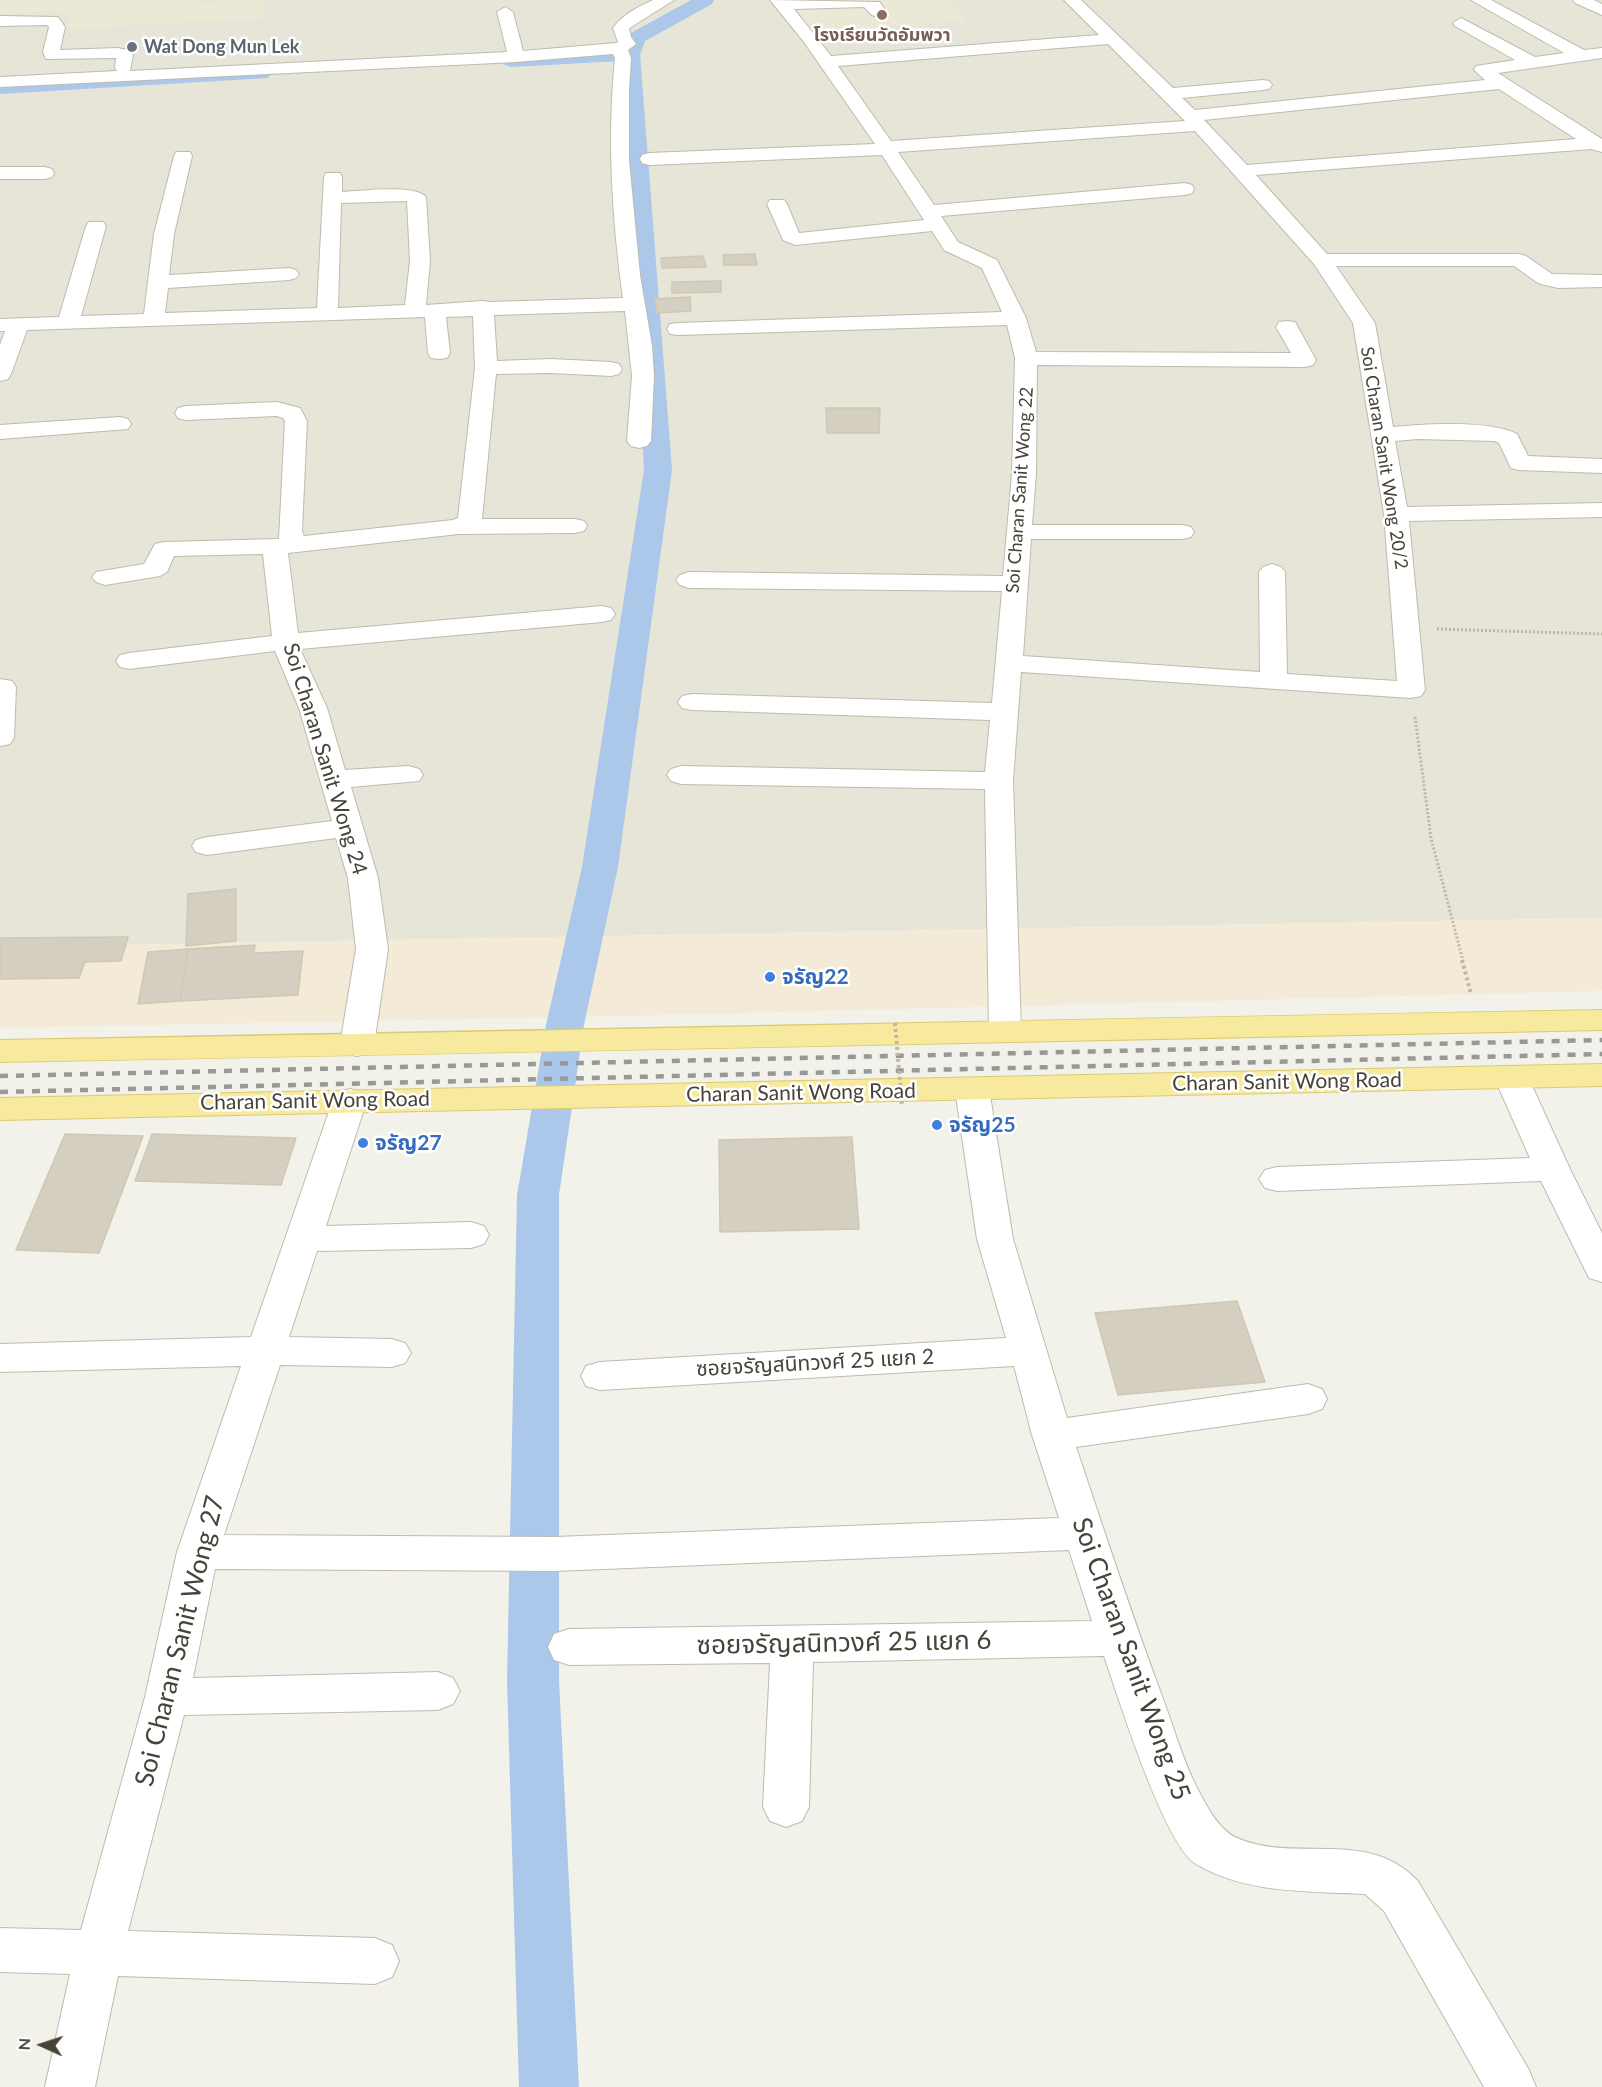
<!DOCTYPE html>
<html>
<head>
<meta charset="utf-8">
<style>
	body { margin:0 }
	#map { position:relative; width:1602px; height:2087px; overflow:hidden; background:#f3f2ea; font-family:Lato,sans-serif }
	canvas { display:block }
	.north { position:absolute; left:12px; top:2015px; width:60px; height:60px; -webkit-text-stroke:4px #fff; paint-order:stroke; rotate:273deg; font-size:16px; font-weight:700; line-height:24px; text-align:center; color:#474338 }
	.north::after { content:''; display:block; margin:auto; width:21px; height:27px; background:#474338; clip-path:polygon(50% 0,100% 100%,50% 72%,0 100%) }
</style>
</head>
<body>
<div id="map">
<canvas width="1602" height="2087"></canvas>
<div class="north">N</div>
</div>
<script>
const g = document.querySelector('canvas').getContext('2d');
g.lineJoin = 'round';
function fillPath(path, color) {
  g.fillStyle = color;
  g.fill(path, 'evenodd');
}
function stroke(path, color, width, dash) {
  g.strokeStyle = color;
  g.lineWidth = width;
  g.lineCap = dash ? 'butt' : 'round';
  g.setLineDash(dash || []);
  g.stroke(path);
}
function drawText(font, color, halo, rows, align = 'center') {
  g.font = font + ' Lato,"Noto Sans Thai",sans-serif';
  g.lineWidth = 5;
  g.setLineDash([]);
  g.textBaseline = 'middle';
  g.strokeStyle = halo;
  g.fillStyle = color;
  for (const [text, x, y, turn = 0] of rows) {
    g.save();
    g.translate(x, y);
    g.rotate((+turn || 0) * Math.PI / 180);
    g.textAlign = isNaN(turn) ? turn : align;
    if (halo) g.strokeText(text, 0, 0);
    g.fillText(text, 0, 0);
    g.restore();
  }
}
const residential = new Path2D(`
	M0,0H1602V918L0,947Z`);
const commercial = new Path2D(`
	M1602,918V991L628,1016L0,1028V947Z`);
const education = new Path2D(`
	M0,0H194L195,2L263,0L266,18L69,29L71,10L0,15Z
	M787,0H949L967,21L813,33L797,9Z`);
const canal = new Path2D(`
	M691,0H714L712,4L645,41L640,55L672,470L618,867L584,1025L559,1195V1680L579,2087H519L507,1680L517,1195L546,1025L582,867L644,470L620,61L512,67L505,65L502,61L505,57L512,55L622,49L629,34Z
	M261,68L268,70L271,74L268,78L0,94V82Z`);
const building = new Path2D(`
	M755,254L757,265H724L723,255Z
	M703,256L706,267L662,268L661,258Z
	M721,281V292L672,293V282Z
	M690,297L691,311L657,313L655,299Z
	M826,408H880L879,433H827Z
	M236,889V941L186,946L188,894Z
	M128,937L121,961L85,962L79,978L0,979V938Z
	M255,945L254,953L303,951L298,995L180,1001L188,949Z
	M188,949L180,1001L138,1004L148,952Z
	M65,1134L143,1136L99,1253L16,1250Z
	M152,1134L296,1138L281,1185L135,1181Z
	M852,1137L859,1229L720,1232L719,1140Z
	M1237,1301L1265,1382L1118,1395L1095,1313Z`);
const pathFar1 = new Path2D(`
	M1437,629L1602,634
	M1415,717L1431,838L1463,961`);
const path = new Path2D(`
	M1462,960L1471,994`);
const minor = new Path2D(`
	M653,0H674L631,27L629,29L631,37L636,44L628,50L631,58L629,90V160L640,275L652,346L654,376L651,441L647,446L639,448L631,446L627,441L632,376L625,311L494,315L497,361L551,359L611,362L619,364L622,369L619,374L611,376L551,373L496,374L482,519H575L584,521L587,526L584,531L575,533L459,534L288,553L298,633L602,606L611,608L615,614L611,620L602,622L300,649L327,708L345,770L409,766L419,769L423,775L419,781L351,787L378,878L388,949L374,1045L369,1053L357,1056L345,1053L340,1045L356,949L348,878L336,838L207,855L196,852L192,846L196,840L207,837L332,821L299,708L275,651L129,669L120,667L116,661L120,655L129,653L272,636L263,554L174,556L167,572L160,576L105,585L96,582L92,577L96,572L144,564L155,544L164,542L279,539L285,421L283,418L277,416L186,420L178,418L175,413L178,408L186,406L277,402L300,408L307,421L302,531L304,536L453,520L458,518L475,368L473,316L446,317L450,353L447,358L439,359L431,358L428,353L425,317L27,330L11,374L8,379L0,381V345L5,331H0V319L59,317L86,226L89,222H103L106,226L81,316L144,314L154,234L174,156L176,152H190L192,156L174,234L169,275L289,268L296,270L299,274L296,278L289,280L168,288L165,313L317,308L324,177L326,173H340L342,177V192C359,191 416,184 426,197L430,261L426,305L483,301L490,302L623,298C612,219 607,137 615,58L613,54L516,62L0,87V77L117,71L115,68L116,58L46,59L43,52L49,27L47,25L0,26V16L58,17L65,27L60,50L118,48L131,51L133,55L130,71L507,52L497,12L505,7L513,12L523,51L616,43L618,42L613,28C623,14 638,7 653,0ZM407,201L410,261L405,305L338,308L341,203Z
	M770,0L880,2L886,12L878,17L872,15L864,7L794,9L831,56L1099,35L1064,0H1081L1173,88L1263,80L1269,81L1272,85L1269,89L1263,90L1182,98L1195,110L1485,80L1474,70L1476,66L1515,60L1455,26L1453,23L1461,18L1535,57L1564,53L1471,0H1491L1584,50L1602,48V58L1498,73L1602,139V152L1591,149L1256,175L1327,254H1519L1526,256L1552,274L1602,275V287L1558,288L1545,285L1538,283L1514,266H1336L1375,323L1393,427C1425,424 1490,420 1517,434L1528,456L1602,459V473L1519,470L1511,468L1499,443L1495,441L1417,439L1395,441L1407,507L1602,503V517L1409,521L1425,690L1421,696L1411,698L1021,672L1013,781L1021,1031L1017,1038L1005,1041L993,1038L989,1031L985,789L681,784L671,781L667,775L671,769L681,766L985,772L990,720L692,710L682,708L678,702L682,696L692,694L992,703L1002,591L689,588L680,585L676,580L680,575L689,572L1003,576L1012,474L1015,358L1007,325L678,335L670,334L667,329L670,324L678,323L1002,312L982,268L944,250L932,231L795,245L783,240L767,204L770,200H784L787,204L799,233L924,220L882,155L649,165L642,163L640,159L642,155L649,153L875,144L804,42ZM1108,44L1185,121L891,141L838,66ZM1499,89L1576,139L1247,165L1204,120ZM1195,131L1314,264L1353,323L1384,514L1397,681L1287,674L1285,572L1281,567L1272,564L1263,567L1259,572L1260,672L1023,656L1031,539H1182L1191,537L1194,532L1191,527L1182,525H1032L1036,474L1037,365L1305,367L1313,365L1316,360L1295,322L1287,321L1279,322L1276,327L1291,353L1036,352L1026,318L997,260L958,242L941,216L1185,195L1192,193L1194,189L1192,185L1185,183L934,205L898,152Z
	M1573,0H1594L1602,4V15L1575,3Z
	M0,167H45L52,169L54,173L52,177L45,179H0Z
	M120,417L128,419L131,424L128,429L0,439V425Z
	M0,679L12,681L16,687L14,738L10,744L0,746Z
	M1511,1066L1523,1069L1528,1077L1570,1169L1602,1233V1282L1589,1278L1541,1181L1277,1191L1265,1188L1259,1179L1265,1170L1277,1167L1530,1158L1494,1077L1499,1069Z
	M972,1078L984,1081L989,1089L1013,1239L1067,1418L1308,1384L1322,1389L1327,1399L1322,1409L1308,1414L1076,1447C1104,1530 1131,1613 1162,1696C1173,1725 1182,1758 1196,1786C1206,1804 1217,1829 1237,1838C1297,1864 1367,1827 1418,1881L1529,2070L1536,2087H1484L1384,1911L1365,1894C1309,1891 1246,1894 1196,1864C1164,1845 1118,1696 1104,1656L813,1662L809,1807L802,1821L786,1827L770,1821L763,1807L770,1663L569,1665L554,1660L548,1647L554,1634L569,1629L1092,1621L1069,1550L555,1571L215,1569L193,1678L438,1672L453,1678L460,1691L453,1704L438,1710L184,1715L128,1931L375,1938L392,1945L399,1961L392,1977L375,1984L118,1976L95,2087H45L70,1974L0,1972V1928L81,1930L145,1697L177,1552L241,1366L0,1372V1344L251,1337L333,1100L338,1092L350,1089L362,1092L367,1100L326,1226L471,1222L484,1226L489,1235L484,1244L471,1248L317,1251L289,1337L392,1339L405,1343L411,1353L405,1363L392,1367L280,1365L224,1535L555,1537L1059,1518L1032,1435L1014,1366L600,1390L586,1386L581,1376L586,1366L600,1362L1006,1338L977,1239L955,1089L960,1081Z`);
const major = new Path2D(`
	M1602,1010V1030C1068,1040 534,1053 0,1062V1040C534,1032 1068,1019 1602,1010Z
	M1602,1064V1086L0,1120V1098Z`);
const rail = new Path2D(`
	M0,1076L1602,1040
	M0,1092L1602,1054`);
const pathBridge = new Path2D(`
	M895,1023L902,1105`);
const markers = [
	[882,15,6,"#8d6e63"],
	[132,47,6,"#6b7280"],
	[770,977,6,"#3f7fe0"],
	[937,1125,6,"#3f7fe0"],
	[363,1143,6,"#3f7fe0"]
];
const farEducationnames = [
	["โรงเรียนวัดอัมพวา",882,35]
];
const farWorshipnames = [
	["Wat Dong Mun Lek",144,47]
];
const farStreetnames = [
	["Soi Charan Sanit Wong 20/2",1384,458,81],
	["Soi Charan Sanit Wong 22",1020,490,-86]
];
const streetNames = [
	["Soi Charan Sanit Wong 24",325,759,73],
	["Charan Sanit Wong Road",1287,1082,-1],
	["Charan Sanit Wong Road",801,1093,-1],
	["Charan Sanit Wong Road",315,1101,-1],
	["ซอยจรัญสนิทวงศ์ 25 แยก 2",815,1363,-3]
];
const shopNames = [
	["จรัญ22",782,977],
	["จรัญ25",949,1125],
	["จรัญ27",375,1143]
];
const nearStreetnames = [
	["Soi Charan Sanit Wong 27",180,1641,-76],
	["ซอยจรัญสนิทวงศ์ 25 แยก 6",844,1643,-1],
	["Soi Charan Sanit Wong 25",1131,1659,70]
];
fillPath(residential, '#e7e4d8');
fillPath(commercial, '#f3ebd7');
fillPath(education, '#ebe8d5');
fillPath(canal, '#abc8eb');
fillPath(building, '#d4cfc0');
stroke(building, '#cfc8b3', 1.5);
stroke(minor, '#bebbad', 2);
stroke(major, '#dbca70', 2);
stroke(pathFar1, '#bfb89f', 3, [2, 2]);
stroke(path, '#bfb89f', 4, [3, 3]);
fillPath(minor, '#fff');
fillPath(major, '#f7ea9f');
stroke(rail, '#989898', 4.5, [8, 8]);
stroke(pathBridge, '#bfb89f', 4, [3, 3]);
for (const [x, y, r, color] of markers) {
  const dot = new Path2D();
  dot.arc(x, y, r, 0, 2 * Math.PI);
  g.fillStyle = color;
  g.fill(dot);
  stroke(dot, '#fff', 2);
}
drawText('bold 18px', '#785e54', '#fff', farEducationnames);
drawText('bold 18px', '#5b616d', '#fff', farWorshipnames, 'left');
drawText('18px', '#474338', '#fff', farStreetnames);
drawText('21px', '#474338', '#fff', streetNames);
drawText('bold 21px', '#366cbe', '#fff', shopNames, 'left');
drawText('26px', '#474338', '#fff', nearStreetnames);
</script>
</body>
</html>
